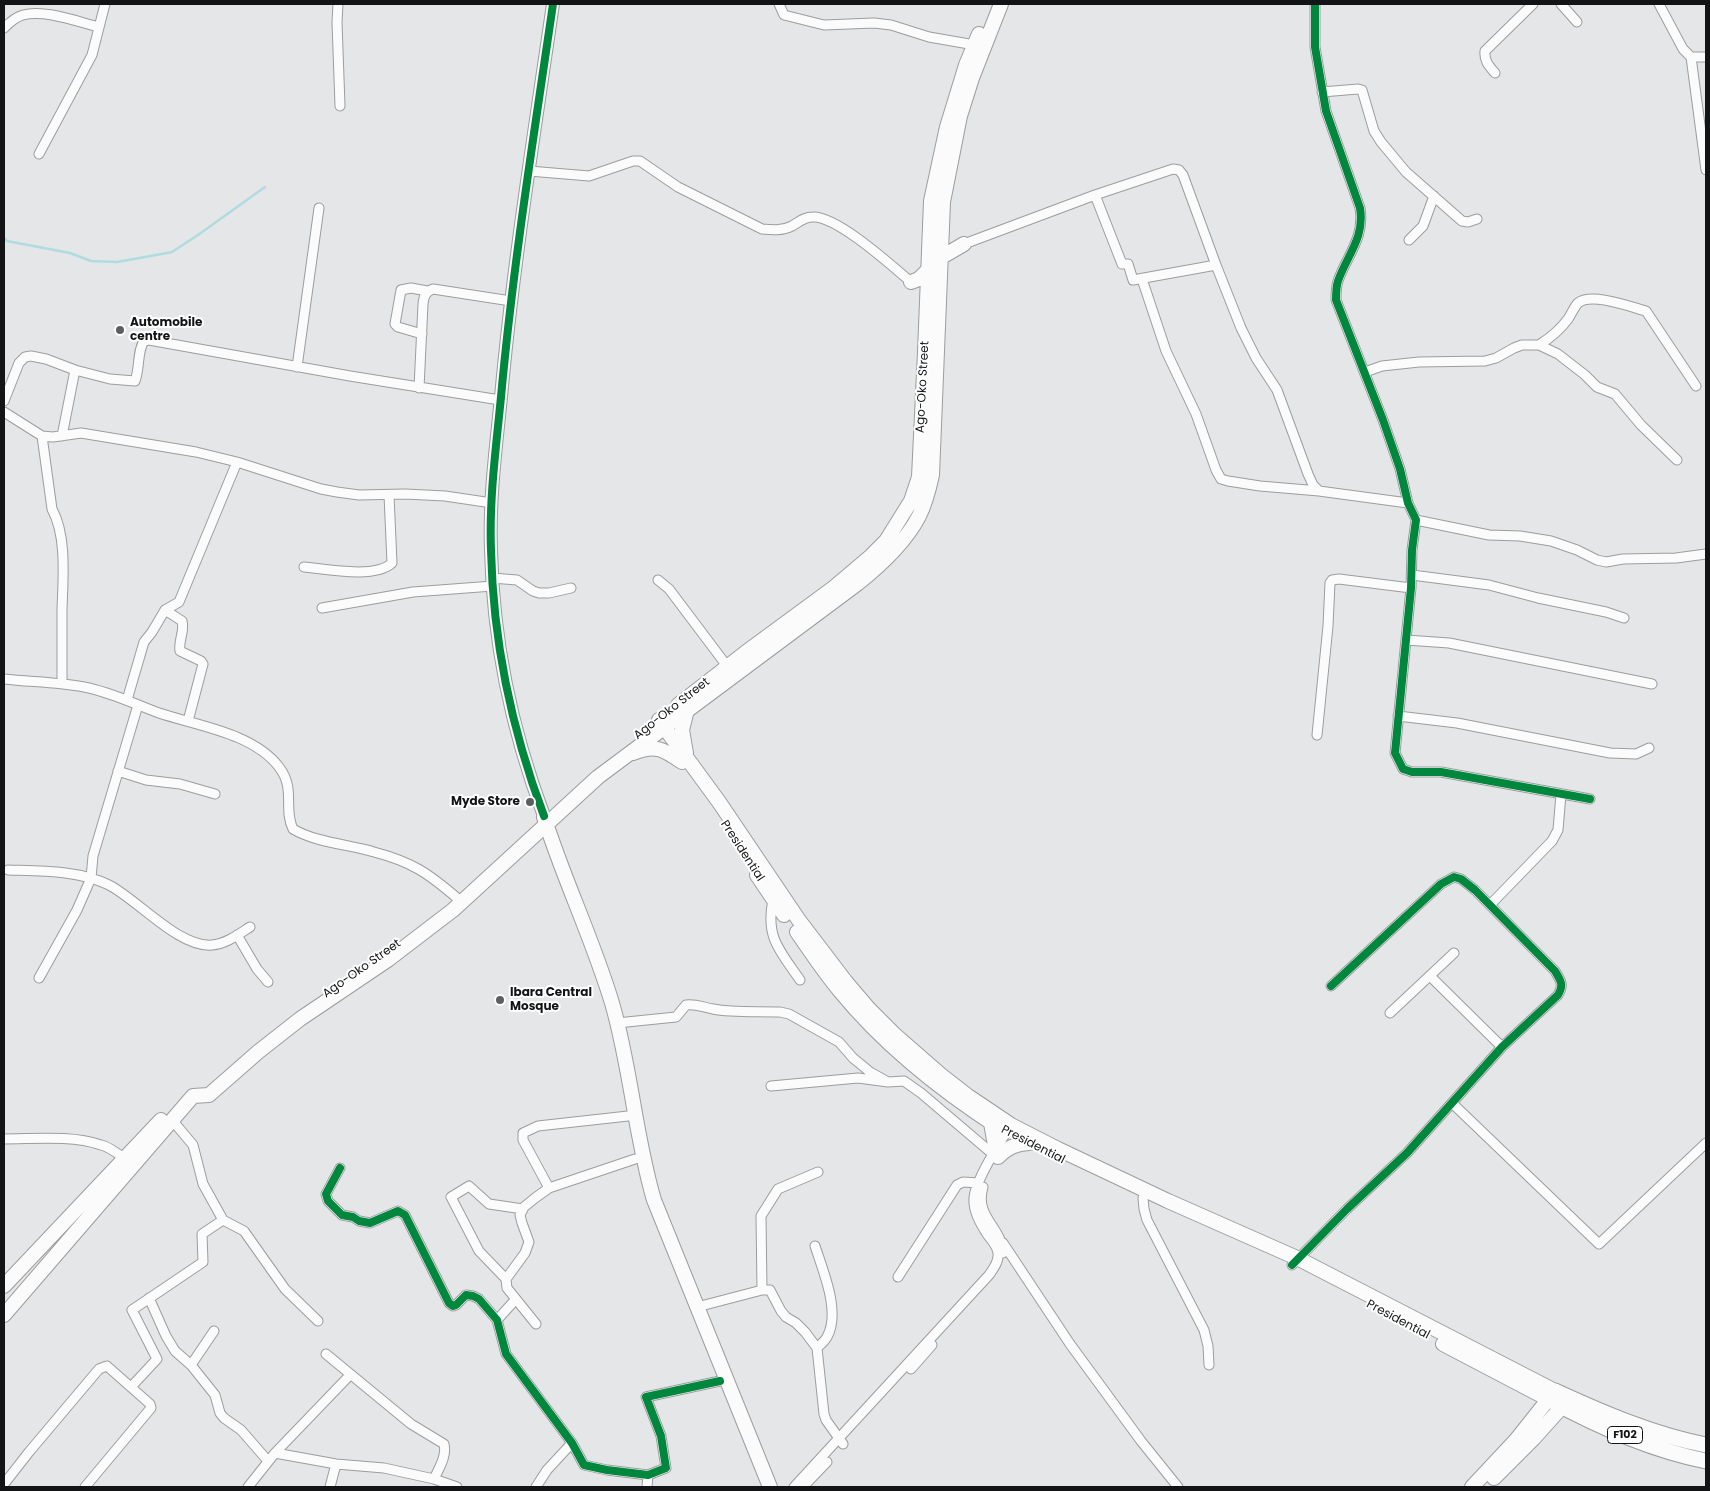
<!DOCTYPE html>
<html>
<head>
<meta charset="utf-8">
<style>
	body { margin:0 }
	#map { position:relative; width:1710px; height:1491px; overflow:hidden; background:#e4e6e8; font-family:Poppins,sans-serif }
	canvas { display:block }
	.frame { position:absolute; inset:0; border:5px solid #131415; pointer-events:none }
</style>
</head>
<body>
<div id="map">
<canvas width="1710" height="1491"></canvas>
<div class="frame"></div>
</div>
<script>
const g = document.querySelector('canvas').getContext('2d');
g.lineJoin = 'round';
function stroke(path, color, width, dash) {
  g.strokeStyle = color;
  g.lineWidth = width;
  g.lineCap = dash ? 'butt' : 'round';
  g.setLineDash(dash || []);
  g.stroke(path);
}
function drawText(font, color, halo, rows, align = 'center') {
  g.font = font + ' Poppins,sans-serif';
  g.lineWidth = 4;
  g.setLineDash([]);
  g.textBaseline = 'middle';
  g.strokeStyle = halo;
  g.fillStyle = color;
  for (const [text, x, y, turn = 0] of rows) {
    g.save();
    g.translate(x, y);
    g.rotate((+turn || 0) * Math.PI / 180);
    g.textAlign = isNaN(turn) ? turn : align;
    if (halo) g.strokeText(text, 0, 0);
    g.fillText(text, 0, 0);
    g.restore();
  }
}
const stream = new Path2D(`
	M4,238L7,241L70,253L91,261L117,262L145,257L172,252L198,235L265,187`);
const street = new Path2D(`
	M338,4L337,22L340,106
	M779,4L784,15L824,25L874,23L891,25L929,37L975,45
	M1315,4V47L1326,111L1360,208C1365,238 1347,255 1338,281C1336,287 1336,294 1336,300L1383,420L1400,469L1408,503L1416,520L1412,550L1411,588L1395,753L1403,769L1412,772H1441L1590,799
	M1561,4L1577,22
	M1659,4L1683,49L1691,57L1706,170
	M4,28C9,23 15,17 23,15C45,9 78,22 99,27
	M1691,57H1706
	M1495,73C1489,66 1484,61 1485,51L1533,4
	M1322,92L1358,89L1362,90L1374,131L1381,142L1406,172L1462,221L1468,222L1477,219
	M39,154L92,55L105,4
	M529,171L589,176L633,161H640L678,187L762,229C772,230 782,231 792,226C799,222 804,217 813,217C837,216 891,265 911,282
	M1095,195L1122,264H1128L1133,280L1216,265
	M1409,240L1423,226L1434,196
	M964,244L1095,195L1173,169L1179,170L1183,175L1216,265L1241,328L1256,358L1277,390L1308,474L1313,485L1319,491
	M1142,279L1166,351L1196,414L1216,470L1221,479L1228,481L1260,486L1319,491L1408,503
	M422,334L398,327L395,324L401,290L411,288L427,291
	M1539,345C1550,338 1560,330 1568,319C1571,315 1574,307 1578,303C1591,292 1631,307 1646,311L1696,386
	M297,367L319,208
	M1365,372L1382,366L1419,362L1485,361L1496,358L1514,348L1522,345H1539L1558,354L1585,375L1597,387L1615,394L1641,425L1677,460
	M419,388L423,304C424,296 425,292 433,289L511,301
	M4,401L19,363L25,357L31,356L46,359L75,370L110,379L135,381C140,368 137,351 144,341L149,340L350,376L500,400
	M4,412L42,436L53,437L81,433L196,452L237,462L321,489L337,492L359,495L405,494L445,496L492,503
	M42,436L52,509C67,536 63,579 62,609C62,634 62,658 62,683
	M62,436L75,370
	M1416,520L1489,535L1520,536L1551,541L1577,550L1597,560L1606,562L1623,559L1676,558L1706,554
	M304,567C326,569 375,579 392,563L389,495
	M1412,575L1489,585L1538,598L1606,612L1624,618
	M492,578L517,580L533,591L539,593H549L571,588
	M658,580L669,589L727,666
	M322,608L413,592L493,586
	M165,610L182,621C185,632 178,640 180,651L201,661L203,664L188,721
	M1406,640L1449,643L1652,684
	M4,679C30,682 57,682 84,687C111,692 134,704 159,713C198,726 253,733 279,767C296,789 283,809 293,829C314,842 351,845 374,852C412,862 428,873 457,898
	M127,700L144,642L152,632L165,610L179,602L237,462
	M1398,716L1457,723L1610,753L1636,754L1649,748
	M1317,735L1328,626L1330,583L1332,580L1339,579L1411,588
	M118,771L146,780L180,784L215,794
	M8,870C40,871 79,870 109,885C138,900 179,948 212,945C226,944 239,934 250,927
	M773,900C765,937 780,951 800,980
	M1490,905L1552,841L1558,830L1561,794
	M237,935L257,969L268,982
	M1430,976L1502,1047
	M39,978L77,910L91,878L93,856L138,705
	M1390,1013L1454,953
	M617,1023L676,1017L686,1005C697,1004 702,1007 713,1009C733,1013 758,1011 780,1012L789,1014L839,1042L853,1058L870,1072L888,1082
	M771,1086L858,1078L888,1082L904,1081L921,1093L994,1155
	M1452,1103L1599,1244L1706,1143
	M172,1120L193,1145L203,1184L223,1220L244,1231L285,1289L318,1321
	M4,1139C35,1139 71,1135 101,1145C110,1147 117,1154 125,1158
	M340,1168L326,1194L328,1201L342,1215L353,1217L359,1221L370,1223L398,1211L405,1215L449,1303L453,1306L456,1305L466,1295L473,1296L479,1299L497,1320L506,1354L572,1443L584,1465L607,1470L648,1475L666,1468L661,1436L646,1397L720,1381
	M983,1187C974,1217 1002,1227 1003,1253
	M549,1188L523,1140V1133L538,1126L628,1116
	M1143,1198L1144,1209L1147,1220L1204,1330L1208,1346L1209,1365
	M1003,1243L1070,1344L1141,1441L1178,1487
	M815,1246C823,1271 841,1312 827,1337C825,1341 820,1345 817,1348
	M1292,1265L1347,1209L1407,1153L1502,1047L1558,995C1564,985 1561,981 1555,971L1475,890L1461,879L1454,877L1441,884L1331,986
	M898,1277L957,1185L963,1182L979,1183
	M506,1279L479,1251L451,1197L469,1186L489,1204L523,1209
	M762,1290L761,1216L778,1189L818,1172
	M149,1298L166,1336L175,1351L191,1365
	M697,1307L762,1290H770L781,1311L786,1317L796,1323L805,1332L817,1348L824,1414L826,1420L843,1444
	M497,1320L516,1299
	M536,1324L507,1288L506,1279L525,1253L529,1242L522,1223L520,1215L524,1207L535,1198L549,1188L635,1159
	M214,1331L191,1365L215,1395L220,1413L224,1418L241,1430L268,1461
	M326,1354L411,1424L444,1444C447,1456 439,1468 434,1479
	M911,1369L932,1345
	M131,1387L157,1359L132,1310L203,1262L202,1234L223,1220
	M275,1453L336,1464L384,1468L434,1479L457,1487
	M4,1484L29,1452L99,1369L107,1366L150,1404L151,1408L85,1487
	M248,1487L275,1453L350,1375
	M330,1487L336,1464
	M536,1487L547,1470L572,1443
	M647,1487L648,1475
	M794,1487L989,1275C993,1269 999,1262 998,1254C998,1246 991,1240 987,1234C980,1223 973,1211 974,1198C975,1181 1001,1140 1011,1125
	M803,1487L827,1462`);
const secondary = new Path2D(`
	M544,816C512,731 493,641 491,550C489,499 496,448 501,397C513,265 534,135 553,4`);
const primary = new Path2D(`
	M940,258L964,244
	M911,282L919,279L927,271
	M678,705L745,653L832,589L871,556L886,541L911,501L919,477L925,352L931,201L947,127L966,65L979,34
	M659,720L719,802L798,919L846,982L869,1009L894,1034L941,1075L968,1096L1011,1125L1058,1149L1168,1201L1297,1258L1555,1391L1516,1440L1472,1487
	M633,753C656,744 663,749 682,762
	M686,753L682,730L687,710
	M544,817C564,880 593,940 612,1003C631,1068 635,1136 654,1200L770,1487
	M757,875L784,915
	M797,932C811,952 824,972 840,991C885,1046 942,1091 1001,1129
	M991,1123L996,1151
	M998,1157C1008,1147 1016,1144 1029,1143
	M4,1286L161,1120
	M4,1315L193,1096L209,1095L258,1052L300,1019L389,959L453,910L598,777L857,584C881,565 905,543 919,516C925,504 929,489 932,475L943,202L960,116L972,78L1001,4
	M1443,1344L1548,1399
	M1494,1478L1534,1438L1569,1399`);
const highway = new Path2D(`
	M1555,1391C1603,1413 1654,1435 1706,1445
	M1548,1399C1597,1426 1652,1450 1706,1461`);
const cycleway = new Path2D(`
	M1315,4V47L1326,111L1360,208C1365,238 1347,255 1338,281C1336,287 1336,294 1336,300L1383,420L1400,469L1408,503L1416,520L1412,550L1411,588L1395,753L1403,769L1412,772H1441L1590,799
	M544,816C512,731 493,641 491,550C489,499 496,448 501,397C513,265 534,135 553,4
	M340,1168L326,1194L328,1201L342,1215L353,1217L359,1221L370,1223L398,1211L405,1215L449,1303L453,1306L456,1305L466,1295L473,1296L479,1299L497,1320L506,1354L572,1443L584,1465L607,1470L648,1475L666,1468L661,1436L646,1397L720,1381
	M1292,1265L1347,1209L1407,1153L1502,1047L1558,995C1564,985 1561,981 1555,971L1475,890L1461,879L1454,877L1441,884L1331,986`);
const markers = [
	[120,330,5,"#5c5e5f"],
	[530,802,5,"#5c5e5f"],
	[500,1000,5,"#5c5e5f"]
];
const shields = [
	[1625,1435,35]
];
const shieldNames = [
	["F102",1625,1435]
];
const poiNames = [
	["Automobile",130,323],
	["centre",130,337],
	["Myde Store",520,802,"right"],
	["Ibara Central",510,993],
	["Mosque",510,1007]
];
const streetNames = [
	["Ago-Oko Street",923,387,-87],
	["Ago-Oko Street",672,709,-38],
	["Presidential",742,851,57],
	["Ago-Oko Street",362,969,-35],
	["Presidential",1033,1145,27],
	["Presidential",1398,1320,28]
];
stroke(stream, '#b0dce0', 2.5);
stroke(street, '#9c9d9e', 11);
stroke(secondary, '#9c9d9e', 14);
stroke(primary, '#9c9d9e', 16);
stroke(highway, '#9c9d9e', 17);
stroke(street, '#fbfbfc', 9);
stroke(secondary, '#fbfbfc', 12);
stroke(primary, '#fbfbfc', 14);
stroke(highway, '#fbfbfc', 15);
stroke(cycleway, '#00873e', 8);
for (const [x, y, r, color] of markers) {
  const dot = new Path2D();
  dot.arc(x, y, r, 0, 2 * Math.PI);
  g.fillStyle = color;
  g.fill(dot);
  stroke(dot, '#fff', 2);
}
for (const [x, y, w] of shields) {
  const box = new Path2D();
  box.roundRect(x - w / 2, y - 8.5, w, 17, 4);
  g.fillStyle = '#fff';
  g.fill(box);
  stroke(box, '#131415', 1);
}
drawText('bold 11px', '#131415', null, shieldNames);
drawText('bold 12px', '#131415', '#fff', poiNames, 'left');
drawText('12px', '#131415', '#fff', streetNames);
</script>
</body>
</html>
